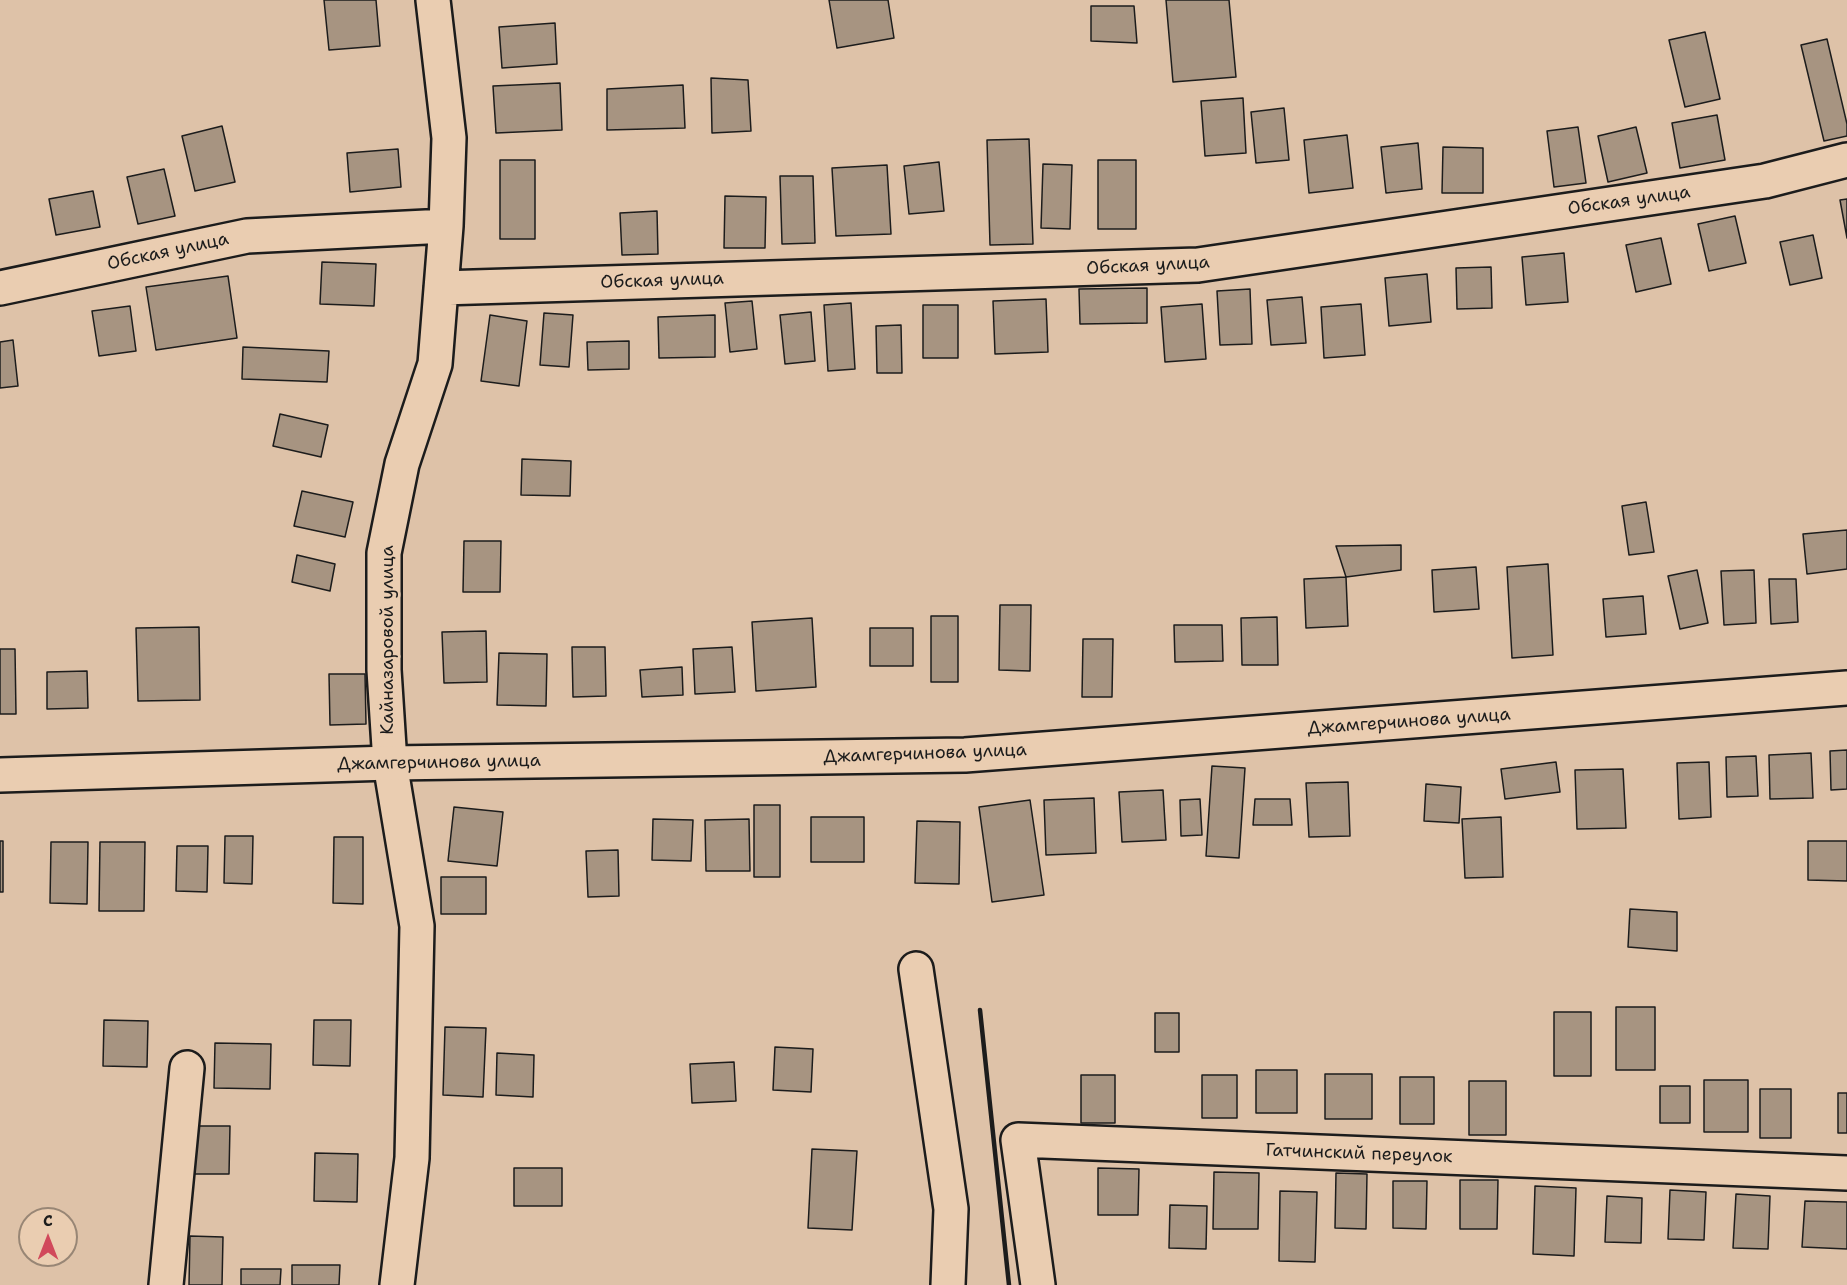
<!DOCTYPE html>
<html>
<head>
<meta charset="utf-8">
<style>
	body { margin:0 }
	#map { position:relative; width:1847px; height:1285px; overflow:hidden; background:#dec2a8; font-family:"Shantell Sans",sans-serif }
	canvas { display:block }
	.north { position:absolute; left:18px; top:1207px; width:60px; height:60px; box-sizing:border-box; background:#eacdb1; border:2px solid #988675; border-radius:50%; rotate:0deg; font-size:16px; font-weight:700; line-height:24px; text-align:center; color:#1c1c1c }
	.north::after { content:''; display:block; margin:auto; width:21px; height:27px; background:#d1495b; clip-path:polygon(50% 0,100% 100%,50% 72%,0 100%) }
</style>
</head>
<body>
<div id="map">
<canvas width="1847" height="1285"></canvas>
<div class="north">С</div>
</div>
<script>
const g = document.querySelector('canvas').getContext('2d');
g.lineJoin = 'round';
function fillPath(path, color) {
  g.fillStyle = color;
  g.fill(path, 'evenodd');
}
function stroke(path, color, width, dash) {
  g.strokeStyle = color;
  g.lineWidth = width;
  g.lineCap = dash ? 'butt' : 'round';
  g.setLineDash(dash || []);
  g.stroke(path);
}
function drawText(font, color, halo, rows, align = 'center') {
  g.font = font + ' "Shantell Sans",sans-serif';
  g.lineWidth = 5;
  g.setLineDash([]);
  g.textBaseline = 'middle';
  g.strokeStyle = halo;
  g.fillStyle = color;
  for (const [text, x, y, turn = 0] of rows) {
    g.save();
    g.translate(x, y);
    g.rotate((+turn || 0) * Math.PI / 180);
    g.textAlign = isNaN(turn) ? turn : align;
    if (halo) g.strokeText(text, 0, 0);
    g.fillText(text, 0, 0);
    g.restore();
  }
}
const building = new Path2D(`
	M324,0H376L380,46L329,50Z
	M829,0H888L894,38L837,48Z
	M1166,0H1229L1236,77L1173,82Z
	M1091,6H1134L1137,43L1091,41Z
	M555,23L557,64L502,68L499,27Z
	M1705,32L1720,99L1685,107L1669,40Z
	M1827,39L1847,124V136L1824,141L1801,45Z
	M711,78L748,80L751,131L712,133Z
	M560,83L562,130L496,133L493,86Z
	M683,85L685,128L607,130V89Z
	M1243,98L1246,153L1205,156L1201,101Z
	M1284,108L1289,160L1256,163L1251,112Z
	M1717,115L1725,160L1680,168L1672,123Z
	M222,126L235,182L195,191L182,136Z
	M1578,127L1586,183L1554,187L1547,131Z
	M1636,127L1647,173L1608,182L1598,136Z
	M1347,135L1353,188L1309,193L1304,140Z
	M1029,139L1033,244L990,245L987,140Z
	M1418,143L1422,189L1386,193L1381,147Z
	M1443,147L1483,148V193H1442Z
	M398,149L401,187L350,192L347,153Z
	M500,160H535V239H500Z
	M1098,160H1136V229H1098Z
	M939,162L944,211L909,214L904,166Z
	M1043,164L1072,165L1070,229L1041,228Z
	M887,165L891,234L836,236L832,168Z
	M164,169L175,216L138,224L127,177Z
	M780,176H813L815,243L782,244Z
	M93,191L100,227L56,235L49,199Z
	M725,196L766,197L765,248H724Z
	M1847,199V238L1840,200Z
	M657,211L658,254L622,255L620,213Z
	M1735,216L1746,263L1709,271L1698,224Z
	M1813,235L1822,278L1790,285L1780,242Z
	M1661,238L1671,284L1636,292L1626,245Z
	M1564,253L1568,302L1526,305L1522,257Z
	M322,262L376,264L374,306L320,304Z
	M1491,267L1492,308L1457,309L1456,268Z
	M1427,274L1431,322L1389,326L1385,278Z
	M228,276L237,338L156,350L146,287Z
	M1147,288V323L1080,324L1079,289Z
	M1250,289L1252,344L1220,345L1217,291Z
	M1302,297L1306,343L1271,345L1267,300Z
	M1046,299L1048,352L995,354L993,301Z
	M752,301L757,349L730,352L725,303Z
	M851,303L855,369L828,371L824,305Z
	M1202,304L1206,359L1165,362L1161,307Z
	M1361,304L1365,355L1324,358L1321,307Z
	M923,305H958V358H923Z
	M130,306L136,351L99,356L92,311Z
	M811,312L815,361L785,364L780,315Z
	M544,313L573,315L569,367L540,365Z
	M490,315L527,321L519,386L481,381Z
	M715,315V357L659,358L658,317Z
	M901,325L902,373H877L876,326Z
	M13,340L18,386L0,388V342Z
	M629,341V369L588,370L587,342Z
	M243,347L329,351L327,382L242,379Z
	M280,414L328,425L321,457L273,446Z
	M522,459L571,461L570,496L521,495Z
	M302,491L353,502L345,537L294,526Z
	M1646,502L1654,552L1629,555L1622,506Z
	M1847,530V569L1807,574L1803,534Z
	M464,541H501L500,592H463Z
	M1401,545V570L1346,577L1336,546Z
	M297,555L335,564L330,591L292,582Z
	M1548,564L1553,655L1512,658L1507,567Z
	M1476,567L1479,609L1434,612L1432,570Z
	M1697,570L1708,623L1680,629L1668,576Z
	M1754,570L1756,623L1724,625L1721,571Z
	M1346,577L1348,626L1306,628L1304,579Z
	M1769,579H1796L1798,622L1771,624Z
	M1643,596L1646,634L1606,637L1603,599Z
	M1000,605H1031L1030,671L999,670Z
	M931,616H958V682H931Z
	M1277,617L1278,665H1242L1241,618Z
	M812,618L816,687L756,691L752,622Z
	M1174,625H1222L1223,661L1175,662Z
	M199,627L200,700L138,701L136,628Z
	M870,628H913V666H870Z
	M486,631L487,682L444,683L442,632Z
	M1083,639H1113L1112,697H1082Z
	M572,647H605L606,696L573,697Z
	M732,647L735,692L695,694L693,649Z
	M0,649H15L16,714H0Z
	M499,653L547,654L546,706L497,705Z
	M682,667L683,695L642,697L640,670Z
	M87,671L88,708L47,709V672Z
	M329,674H365L366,724L330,725Z
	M1847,750V789L1831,790L1830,751Z
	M1811,753L1813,798L1770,799L1769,755Z
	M1756,756L1758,796L1727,797L1726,757Z
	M1556,762L1560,792L1505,799L1501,769Z
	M1709,762L1711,817L1679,819L1677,763Z
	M1212,766L1245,768L1239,858L1206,856Z
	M1623,769L1626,828L1577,829L1575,770Z
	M1348,782L1350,836L1309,837L1306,783Z
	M1426,784L1461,787L1459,823L1424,821Z
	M1163,790L1166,840L1122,842L1119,792Z
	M1094,798L1096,853L1046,855L1044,800Z
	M1200,799L1202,835L1181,836L1180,800Z
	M1255,799H1290L1292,825H1253Z
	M1030,800L1044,895L992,902L979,807Z
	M754,805H780V877H754Z
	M454,807L503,812L497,866L448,861Z
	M811,817H864V862H811Z
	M1501,817L1503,877L1465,878L1462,819Z
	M653,819L693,820L691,861L652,860Z
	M749,819L750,871H706L705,820Z
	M917,821L960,822L959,884L915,883Z
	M225,836H253L252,884L224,883Z
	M334,837H363V904L333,903Z
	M0,841H3V892H0Z
	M1808,841H1847V881L1808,880Z
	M51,842H88L87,904L50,903Z
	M100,842H145L144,911H99Z
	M177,846H208L207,892L176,891Z
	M618,850L619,896L588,897L586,851Z
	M441,877H486V914H441Z
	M1630,909L1677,912V951L1628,947Z
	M1616,1007H1655V1070H1616Z
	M1554,1012H1591V1076H1554Z
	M1155,1013H1179V1052H1155Z
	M104,1020L148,1021L147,1067L103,1066Z
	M314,1020H351L350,1066L313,1065Z
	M445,1027L486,1028L483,1097L443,1095Z
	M215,1043L271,1044L270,1089L214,1088Z
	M775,1047L813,1049L811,1092L773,1090Z
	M497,1053L534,1055L533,1097L496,1095Z
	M734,1062L736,1101L692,1103L690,1064Z
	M1256,1070H1297V1113H1256Z
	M1325,1074H1372V1119H1325Z
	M1081,1075H1115V1123H1081Z
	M1202,1075H1237V1118H1202Z
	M1400,1077H1434V1124H1400Z
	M1704,1080H1748V1132H1704Z
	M1469,1081H1506V1135H1469Z
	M1660,1086H1690V1123H1660Z
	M1760,1089H1791V1138H1760Z
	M1838,1093H1847V1133H1838Z
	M190,1126H230L229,1174H189Z
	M812,1149L857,1151L852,1230L808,1228Z
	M315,1153L358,1154L357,1202L314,1201Z
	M514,1168H562V1206H514Z
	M1098,1168L1139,1169L1138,1215H1098Z
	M1214,1172L1259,1173L1258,1229H1213Z
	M1336,1173L1367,1174L1366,1229L1335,1228Z
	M1460,1180H1498L1497,1229H1460Z
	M1393,1181H1427L1426,1229L1393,1228Z
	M1535,1186L1576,1188L1574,1256L1533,1254Z
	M1670,1190L1706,1192L1704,1240L1668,1239Z
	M1280,1191L1317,1192L1315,1262L1279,1261Z
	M1736,1194L1770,1196L1768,1249L1733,1248Z
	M1607,1196L1642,1198L1641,1243L1605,1242Z
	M1805,1201L1847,1202V1249L1802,1247Z
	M1170,1205L1207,1206L1206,1249L1169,1248Z
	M190,1236L223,1237L222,1285H189Z
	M292,1265H340L339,1285H292Z
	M241,1269H281L280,1285H241Z`);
const minor = new Path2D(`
	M0,288L247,236L446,226
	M441,288L1198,265L1765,181L1847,160
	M916,969L951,1209L948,1285
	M166,1285L187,1068
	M397,1285L412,1158L417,926L390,763L384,670V553L402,464L435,364L446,226L449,138L433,0
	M1038,1285L1018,1140L1847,1173`);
const tertiary = new Path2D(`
	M0,775L390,763L965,755L1847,688`);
const rail = new Path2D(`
	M980,1010L1009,1285`);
const streetNames = [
	["Обская улица",1629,201,-8],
	["Обская улица",168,252,-12],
	["Обская улица",1148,266,-3],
	["Обская улица",662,281,-2],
	["Кайназаровой улица",388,640,-90],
	["Джамгерчинова улица",1409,722,-4],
	["Джамгерчинова улица",925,754,-2],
	["Джамгерчинова улица",439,763,-1],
	["Гатчинский переулок",1359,1154,2]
];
fillPath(building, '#a79481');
stroke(building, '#1c1c1c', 1.5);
stroke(minor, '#1c1c1c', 38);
stroke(tertiary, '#1c1c1c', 38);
stroke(minor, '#eacdb1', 33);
stroke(tertiary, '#eacdb1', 33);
stroke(rail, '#1c1c1c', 4.5);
drawText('18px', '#1c1c1c', '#eacdb1', streetNames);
</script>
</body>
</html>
